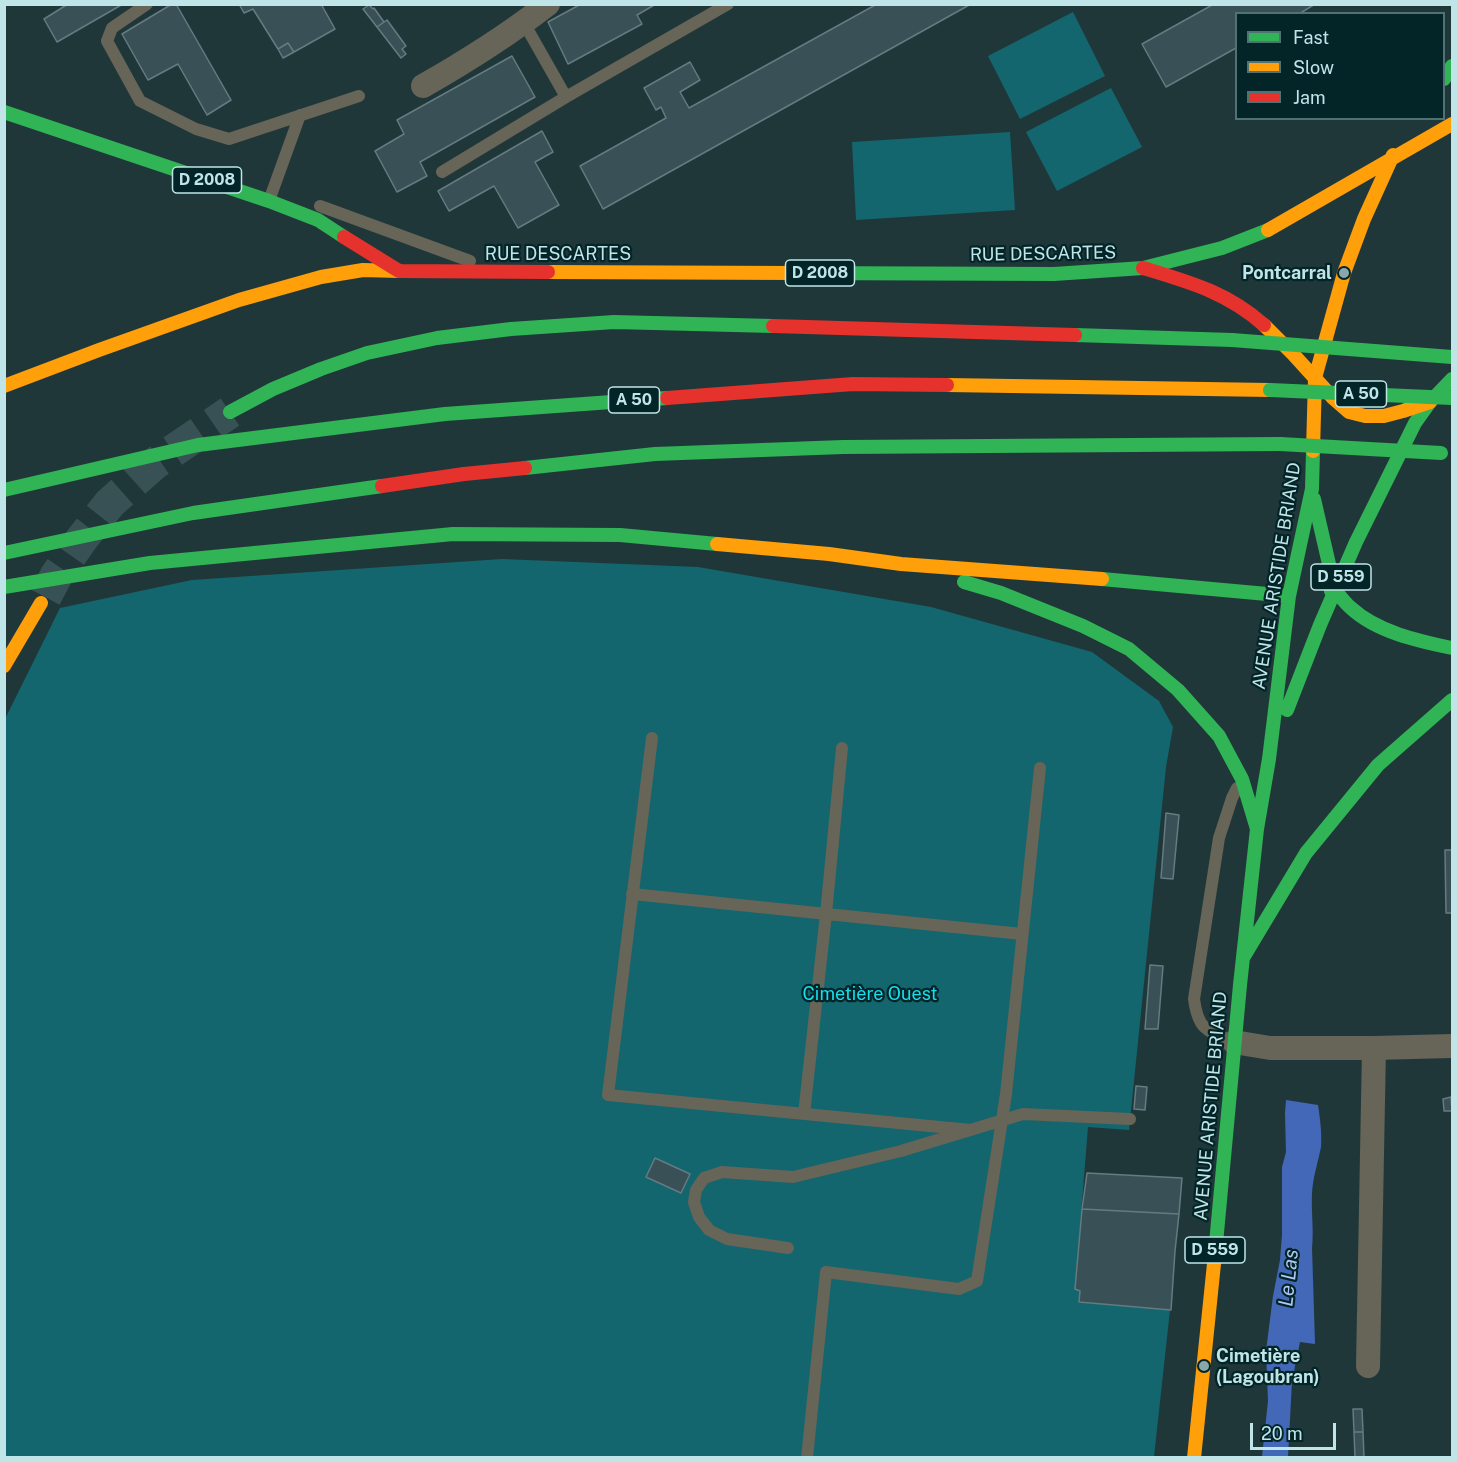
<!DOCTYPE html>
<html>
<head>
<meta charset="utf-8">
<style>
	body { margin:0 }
	#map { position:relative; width:1457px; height:1462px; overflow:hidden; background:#20373a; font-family:"Public Sans",sans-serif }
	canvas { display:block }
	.frame { position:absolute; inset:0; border:6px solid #c0e5e9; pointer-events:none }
	.legend { position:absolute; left:1235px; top:12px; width:210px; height:108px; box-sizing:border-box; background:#032528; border:2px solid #4f7275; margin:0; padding:8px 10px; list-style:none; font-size:18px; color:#c0e5e9 }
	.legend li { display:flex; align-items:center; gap:12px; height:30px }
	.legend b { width:30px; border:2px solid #4f7275 }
	.scale { position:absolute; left:1250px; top:1423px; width:86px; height:27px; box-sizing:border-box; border:3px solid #c0e5e9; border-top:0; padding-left:8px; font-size:18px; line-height:21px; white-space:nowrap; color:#c0e5e9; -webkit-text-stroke:4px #032528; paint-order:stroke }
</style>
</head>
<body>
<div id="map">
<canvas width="1457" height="1462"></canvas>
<div class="frame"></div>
<ul class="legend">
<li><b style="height:8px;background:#30b455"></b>Fast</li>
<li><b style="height:8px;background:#ff9f0a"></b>Slow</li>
<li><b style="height:8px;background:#e5322d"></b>Jam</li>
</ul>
<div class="scale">20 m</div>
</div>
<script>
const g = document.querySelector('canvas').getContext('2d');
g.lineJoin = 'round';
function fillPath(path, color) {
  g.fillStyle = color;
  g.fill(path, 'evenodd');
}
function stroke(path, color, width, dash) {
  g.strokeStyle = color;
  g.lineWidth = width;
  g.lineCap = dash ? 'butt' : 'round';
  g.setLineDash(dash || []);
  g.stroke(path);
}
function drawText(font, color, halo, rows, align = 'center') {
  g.font = font + ' "Public Sans",sans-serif';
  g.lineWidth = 4.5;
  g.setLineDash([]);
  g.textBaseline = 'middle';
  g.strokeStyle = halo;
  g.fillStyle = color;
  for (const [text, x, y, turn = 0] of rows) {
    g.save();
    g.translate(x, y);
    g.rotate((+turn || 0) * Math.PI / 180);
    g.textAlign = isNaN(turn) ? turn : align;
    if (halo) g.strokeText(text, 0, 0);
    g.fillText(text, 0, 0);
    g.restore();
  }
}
const green = new Path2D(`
	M1073,12L1105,76L1020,119L988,56Z
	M1111,88L1142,147L1057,191L1026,132Z
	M1010,132L1015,210L856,220L852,142Z
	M502,559L698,567L931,607L1092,652L1159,701L1173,727L1166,767L1129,1130L1088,1127L1075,1289L1080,1291L1079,1302L1170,1310L1154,1457H5L4,721L60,608L192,580Z`);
const water = new Path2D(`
	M1286,1100L1318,1105C1320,1118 1322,1133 1321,1147C1318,1162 1313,1177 1312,1193C1311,1211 1314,1230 1312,1248L1315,1344L1300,1342L1292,1381L1288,1457H1262L1268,1401L1266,1351L1273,1296L1280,1260L1282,1235V1167L1286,1152L1285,1113Z`);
const building = new Path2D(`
	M68,4H123L57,42L44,19Z
	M172,4H176L231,100L207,115L178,64L148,80L122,34Z
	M239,4H321L335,29L294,52L288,43L278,49L253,9L244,13Z
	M581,4H656L637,15L642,24L568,64L548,22Z
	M877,4H971L603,209L580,166L666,118L661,107L656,110L644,88L690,62L700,80L680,92L689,108Z
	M1214,4H1315L1299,14H1236V48L1166,87L1142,44Z
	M369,5L373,9L374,8L384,22L377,27L363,9Z
	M387,20L406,46L402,49L406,54L401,58L377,27Z
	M288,43L294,52L283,58L278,49Z
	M512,56L535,97L420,162L427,176L397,192L375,151L404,134L397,120Z
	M542,131L553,152L535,162L559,205L518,228L494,186L449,211L438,191Z
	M1166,813L1179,815L1173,879L1161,878Z
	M1445,850H1452V913H1446Z
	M1150,965L1163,966L1158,1029H1145Z
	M1136,1086L1147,1087L1145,1110L1134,1109Z
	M1451,1097L1452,1111H1444L1443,1099Z
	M655,1158L690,1174L681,1193L646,1177Z
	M1087,1173L1182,1178L1179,1214L1082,1209Z
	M1082,1209L1179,1214L1175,1251L1171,1310L1079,1302L1080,1291L1075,1289Z
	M1353,1409H1362L1363,1432H1354Z
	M1354,1432H1363L1364,1458H1355Z`);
const highwayTunnel = new Path2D(`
	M45,597L56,576L81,540L110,503L154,464L230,412`);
const lane = new Path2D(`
	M147,4L112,28L107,41L140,101L196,129L229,139L359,96
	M524,23L566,97
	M442,172L566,97L728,4
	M270,198L300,115
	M320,206L470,261
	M652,738L608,1095L971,1130
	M632,894L1022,934
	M1232,1041C1206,1031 1198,1029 1194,999L1219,838L1232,798L1237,788
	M804,1114L826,914L842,748
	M788,1248L727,1239L709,1230L699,1217L694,1202L696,1190L704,1178L722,1172L793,1177L901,1151L1023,1114L1130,1119
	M807,1458L826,1272L959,1289L977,1281L1006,1094L1040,768`);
const street = new Path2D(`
	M423,86C467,61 508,35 548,4
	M1234,1042L1270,1048H1374L1452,1046
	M1368,1366L1374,1048`);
const fast = new Path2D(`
	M1444,79L1452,66
	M4,112L269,201L318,220L344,237
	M793,273L1054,274L1143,268L1222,248L1268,230
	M1075,335L1232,340
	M230,412L273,389L321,369L367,353L437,338L511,329L614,322L773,326
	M525,468L655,454L843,447L1280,444
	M4,490L198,445L445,414L667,398
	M1314,499L1335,590L1331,591
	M4,553L193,513L382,486
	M1102,579L1289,596
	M964,582L1001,593L1083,626L1129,649L1178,690L1219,736L1242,779L1257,829
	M4,587L150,563L453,534L620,535L717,544
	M1335,590C1340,596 1345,603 1351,608C1377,632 1418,641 1452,648
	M1287,710L1320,625L1356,542L1415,423L1430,402L1452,379
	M1243,958L1306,853L1378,765L1452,700
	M1215,1254L1240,985L1257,829L1269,759L1289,596L1312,489L1313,451`);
const slow = new Path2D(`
	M1268,230L1452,124
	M548,272L793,273
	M1264,325L1293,354L1333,398L1349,412L1365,416H1384L1403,411L1430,402
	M947,385L1270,390
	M4,386L99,350L239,300L321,277L363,270L399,271
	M1313,451L1315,378L1344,273L1364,219L1393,155
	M717,544L829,554L901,564L1102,579
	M4,666L41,603
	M1194,1458L1215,1254`);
const jam = new Path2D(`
	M344,237L399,271L548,272
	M1143,268C1189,282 1227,292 1264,325
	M773,326L1075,335
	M667,398L853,384L947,385
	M382,486L464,474L525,468`);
const fastBridge = new Path2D(`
	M1232,340L1452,357
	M1270,390L1452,398
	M1280,444L1441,453`);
const markers = [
	[1344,273,6,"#88a8ac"],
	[1204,1366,6,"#88a8ac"]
];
const shields = [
	[207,180,69],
	[820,273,69],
	[1361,394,51],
	[634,400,51],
	[1341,577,60],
	[1215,1250,60]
];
const shieldNames = [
	["D 2008",207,180],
	["D 2008",820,273],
	["A 50",1361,394],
	["A 50",634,400],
	["D 559",1341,577],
	["D 559",1215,1250]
];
const streetNames = [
	["RUE DESCARTES",558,254],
	["RUE DESCARTES",1043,254,-1],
	["AVENUE ARISTIDE BRIAND",1277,576,-81],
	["AVENUE ARISTIDE BRIAND",1211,1106,-85]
];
const poiNames = [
	["Pontcarral",1332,273],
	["Cimetière",1216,1356,"left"],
	["(Lagoubran)",1216,1377,"left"]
];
const parkNames = [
	["Cimetière Ouest",870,994]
];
const waterNames = [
	["Le Las",1289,1278,-84]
];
fillPath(green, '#13666d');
fillPath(water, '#4468b8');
fillPath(building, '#395056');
stroke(building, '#647b81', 1.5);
stroke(highwayTunnel, '#385154', 33, [33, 16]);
stroke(lane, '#676458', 12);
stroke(street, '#676458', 24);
stroke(fast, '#30b455', 14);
stroke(slow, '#ff9f0a', 14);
stroke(jam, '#e5322d', 14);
stroke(fastBridge, '#30b455', 14);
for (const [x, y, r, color] of markers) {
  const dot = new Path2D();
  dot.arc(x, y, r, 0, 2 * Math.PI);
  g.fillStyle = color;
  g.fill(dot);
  stroke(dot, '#032528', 2);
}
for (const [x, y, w] of shields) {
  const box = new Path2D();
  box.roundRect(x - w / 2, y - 13, w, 26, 4.5);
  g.fillStyle = '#032528';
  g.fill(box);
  stroke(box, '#c0e5e9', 1.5);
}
drawText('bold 16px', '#c0e5e9', null, shieldNames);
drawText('18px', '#c0e5e9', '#032528', streetNames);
drawText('bold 18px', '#c0e5e9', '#032528', poiNames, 'right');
drawText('18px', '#17dded', '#032528', parkNames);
drawText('italic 20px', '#b1c7f5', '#032528', waterNames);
</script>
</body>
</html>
